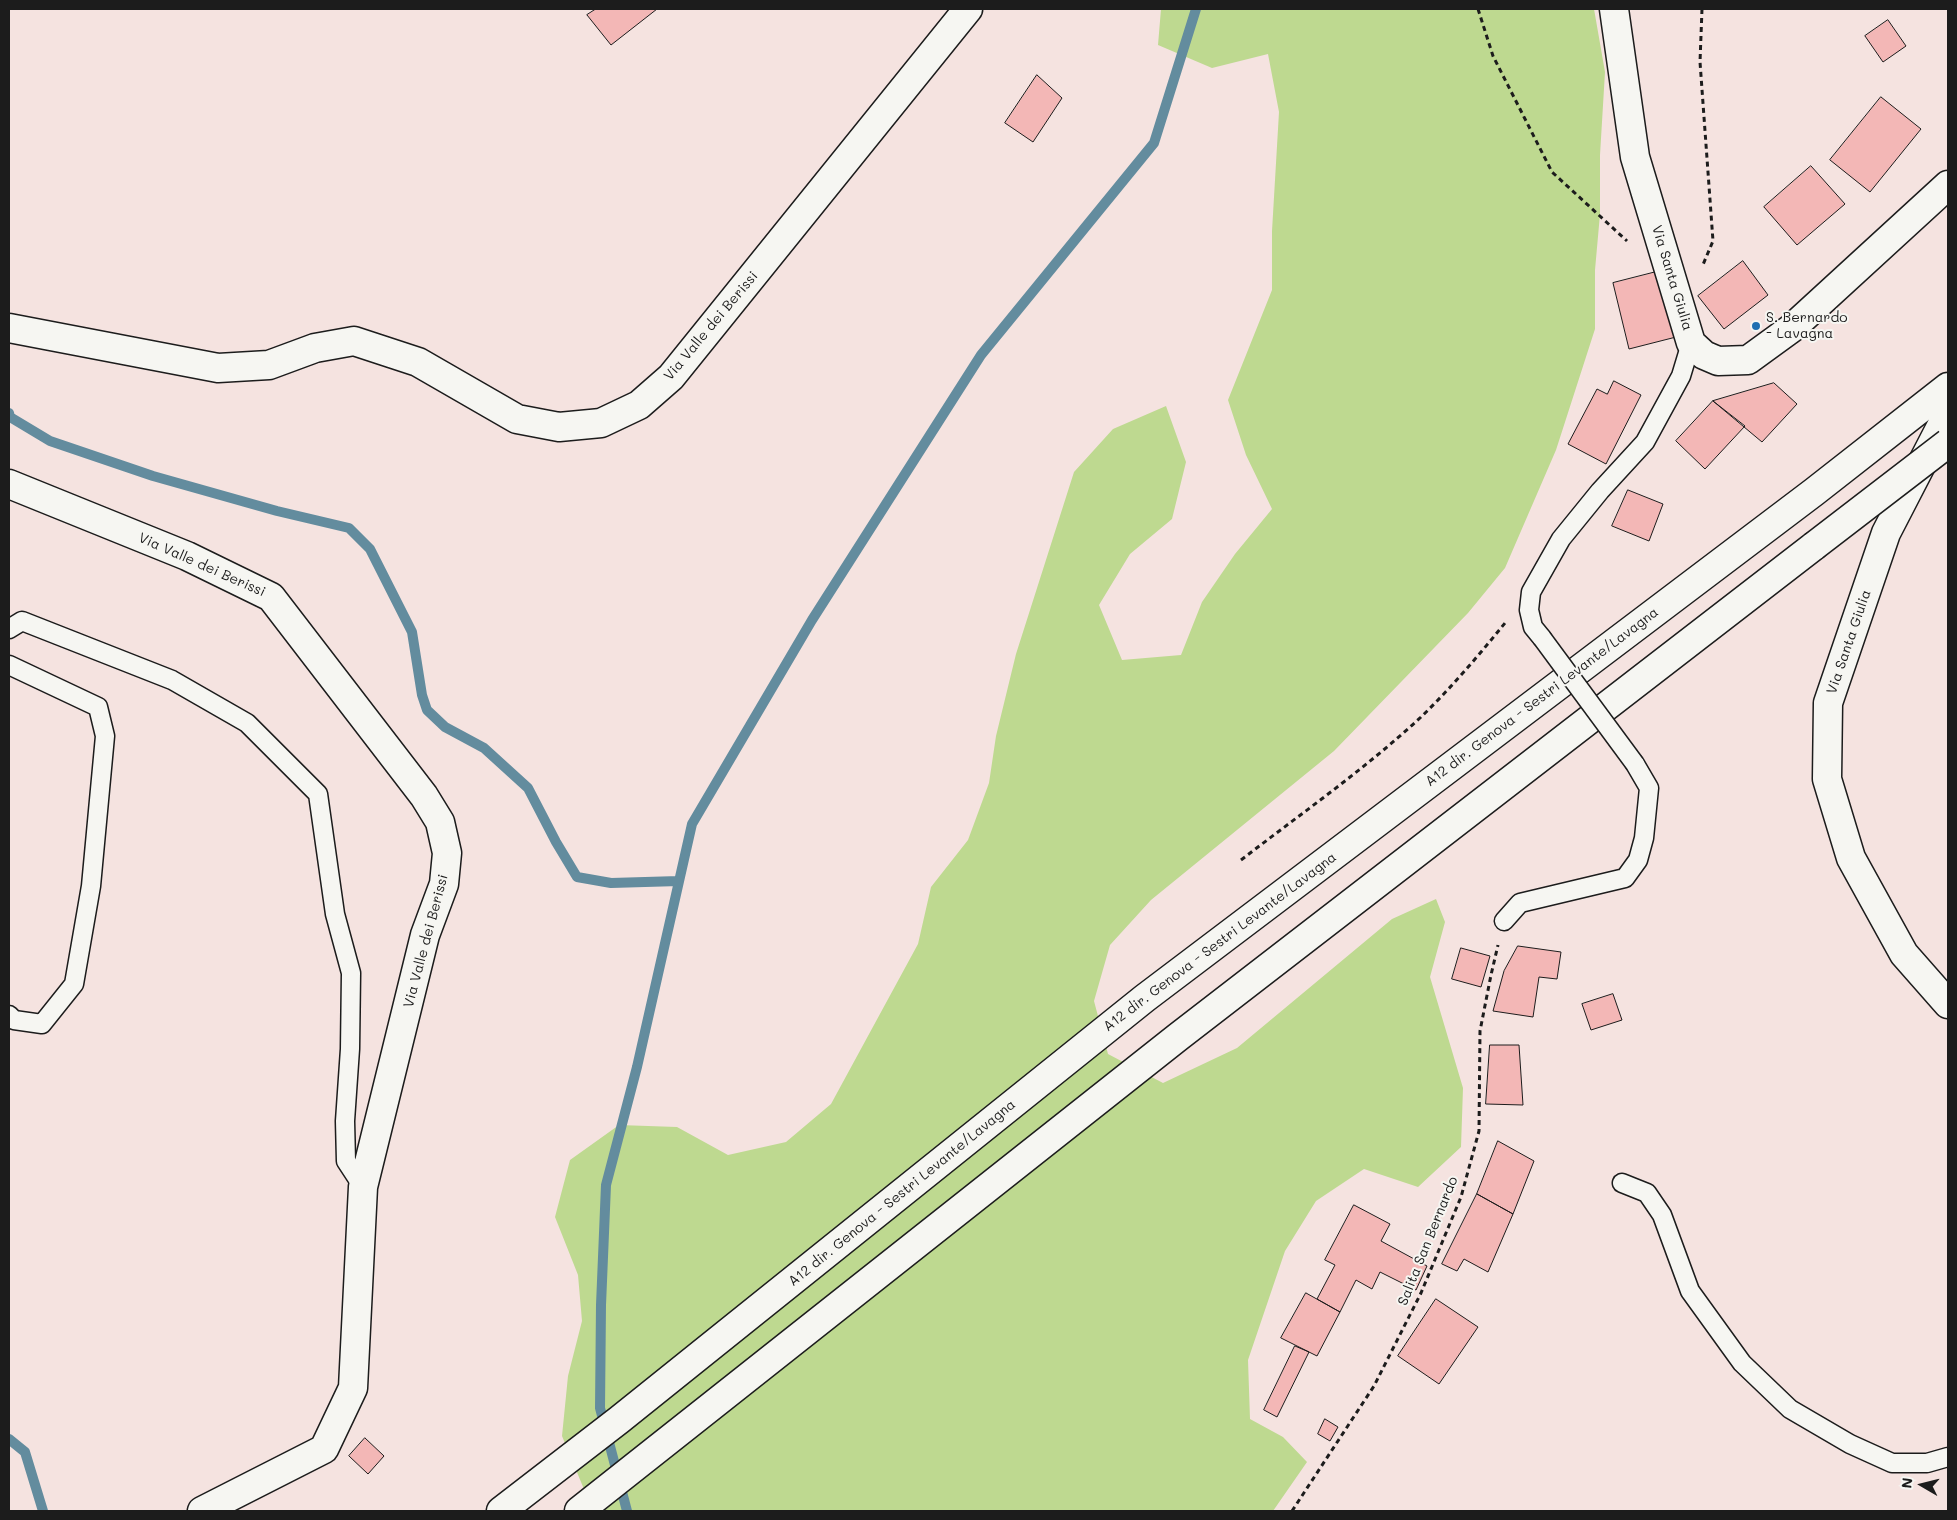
<!DOCTYPE html>
<html>
<head>
<meta charset="utf-8">
<style>
	body { margin:0 }
	#map { position:relative; width:1957px; height:1520px; overflow:hidden; background:#f5e3e0; font-family:Mali,sans-serif }
	canvas { display:block }
	.frame { position:absolute; inset:0; border:10px solid #1c1c1c; pointer-events:none }
	.north { position:absolute; left:1897px; top:1460px; width:50px; height:50px; -webkit-text-stroke:4px #f6f6f2; paint-order:stroke; rotate:278deg; font-size:14px; font-weight:700; line-height:20px; text-align:center; color:#1c1c1c }
	.north::after { content:''; display:block; margin:auto; width:18px; height:22px; background:#1c1c1c; clip-path:polygon(50% 0,100% 100%,50% 72%,0 100%) }
</style>
</head>
<body>
<div id="map">
<canvas width="1957" height="1520"></canvas>
<div class="frame"></div>
<div class="north">N</div>
</div>
<script>
const g = document.querySelector('canvas').getContext('2d');
g.lineJoin = 'round';
function fillPath(path, color) {
  g.fillStyle = color;
  g.fill(path, 'evenodd');
}
function stroke(path, color, width, dash) {
  g.strokeStyle = color;
  g.lineWidth = width;
  g.lineCap = dash ? 'butt' : 'round';
  g.setLineDash(dash || []);
  g.stroke(path);
}
function drawText(font, color, halo, rows, align = 'center') {
  g.font = font + ' Mali,sans-serif';
  g.lineWidth = 4;
  g.setLineDash([]);
  g.textBaseline = 'middle';
  g.strokeStyle = halo;
  g.fillStyle = color;
  for (const [text, x, y, turn = 0] of rows) {
    g.save();
    g.translate(x, y);
    g.rotate((+turn || 0) * Math.PI / 180);
    g.textAlign = isNaN(turn) ? turn : align;
    if (halo) g.strokeText(text, 0, 0);
    g.fillText(text, 0, 0);
    g.restore();
  }
}
const green = new Path2D(`
	M1161,9H1594L1605,72L1600,155V214L1595,270V329L1556,450L1505,568L1468,613L1334,751L1151,900L1110,945L1094,1001L1108,1054L1163,1083L1237,1048L1392,919L1436,899L1445,922L1430,977L1463,1088L1461,1147L1418,1187L1364,1169L1316,1201L1285,1251L1248,1360L1250,1419L1283,1437L1307,1462L1273,1511H593L562,1436L568,1376L582,1321L578,1275L555,1217L570,1160L619,1125L677,1127L728,1155L786,1142L831,1104L918,944L931,887L968,840L989,783L996,736L1016,654L1074,472L1113,429L1166,406L1186,462L1172,519L1130,554L1099,605L1122,660L1181,655L1202,602L1235,554L1272,509L1246,455L1228,400L1272,290V231L1279,112L1268,54L1212,68L1158,45Z`);
const stream = new Path2D(`
	M9,413L10,417L50,441L153,476L277,511L349,528L370,549L412,632L422,695L427,710L445,727L484,748L528,788L556,842L577,877L611,883L679,881
	M9,1439L25,1452L43,1511
	M627,1511L600,1408L601,1305L606,1185L637,1067L692,824L812,620L981,355L1154,143L1196,9`);
const building = new Path2D(`
	M596,9H657L611,45L587,15Z
	M1888,20L1906,46L1883,62L1865,36Z
	M1037,75L1062,98L1033,142L1005,123Z
	M1881,97L1921,129L1870,192L1830,160Z
	M1811,166L1845,204L1797,245L1764,207Z
	M1743,261L1768,295L1724,329L1698,296Z
	M1664,270L1680,336L1629,349L1613,283Z
	M1614,381L1641,395L1606,464L1568,444L1597,389L1607,394Z
	M1774,383L1797,404L1762,442L1713,401Z
	M1713,401L1745,426L1705,469L1676,441Z
	M1628,490L1663,504L1649,541L1612,526Z
	M1518,946L1561,952L1557,979L1539,977L1533,1017L1493,1011L1504,971Z
	M1461,948L1490,956L1481,987L1452,979Z
	M1613,994L1622,1020L1591,1030L1582,1004Z
	M1490,1045H1519L1523,1105L1486,1104Z
	M1498,1141L1534,1161L1513,1214L1477,1194Z
	M1477,1194L1513,1214L1488,1272L1464,1259L1457,1271L1442,1264Z
	M1354,1205L1390,1224L1381,1241L1427,1266L1416,1290L1380,1272L1372,1289L1356,1280L1340,1312L1317,1299L1335,1265L1325,1260Z
	M1306,1293L1340,1312L1317,1356L1281,1338Z
	M1436,1299L1478,1327L1439,1384L1398,1356Z
	M1295,1346L1309,1352L1277,1417L1264,1410Z
	M1325,1419L1338,1427L1330,1441L1318,1434Z
	M365,1438L384,1456L368,1474L349,1456Z`);
const path = new Path2D(`
	M1478,9L1493,56L1552,172L1627,241
	M1702,9L1700,62L1713,241L1702,267
	M1241,860C1302,813 1365,769 1421,717C1451,688 1479,655 1505,623
	M1292,1511L1374,1386L1421,1293L1461,1197L1479,1131L1480,1031L1491,975L1498,945`);
const lane = new Path2D(`
	M9,629L22,621L172,680L247,723L318,794L335,914L351,973L350,1049L345,1121L346,1161L363,1187
	M1542,638L1533,627L1529,610L1531,592L1561,539L1600,491L1645,442L1681,376L1691,343
	M9,665L98,707L105,736L91,886L74,984L42,1024L14,1020L9,1015
	M1504,921L1520,903L1625,878L1638,860L1644,838L1649,788L1635,764
	M1622,1183L1647,1193L1662,1215L1690,1291L1742,1363L1790,1409L1850,1444L1892,1463H1927L1948,1457`);
const street = new Path2D(`
	M9,328L218,368L269,365L315,348L354,341L418,362L517,419L559,427L601,423L639,405L671,377L968,9
	M9,484L187,556L271,597L424,796L440,822L447,853L444,884L425,935L363,1187L353,1388L324,1449L202,1511`);
const secondary = new Path2D(`
	M1614,9L1635,157L1691,343L1704,355L1718,361L1748,360L1792,328L1948,185
	M1948,413L1886,533L1828,703L1827,779L1851,858L1904,954L1948,1004`);
const highway = new Path2D(`
	M501,1511L619,1420L1145,998L1814,492L1948,387
	M579,1511L1178,1037L1814,546`);
const laneBridge = new Path2D(`
	M1542,638L1635,764`);
const highwayBridge = new Path2D(`
	M1814,546L1948,443`);
const markers = [
	[1756,326,5,"#1f6fb2"]
];
const streetNames = [
	["Via Santa Giulia",1672,278,73],
	["Via Valle dei Berissi",711,326,-50],
	["Via Valle dei Berissi",202,565,24],
	["Via Santa Giulia",1849,642,-71],
	["A12 dir. Genova - Sestri Levante/Lavagna",1542,697,-37],
	["Via Valle dei Berissi",426,941,-75],
	["A12 dir. Genova - Sestri Levante/Lavagna",1220,942,-37],
	["A12 dir. Genova - Sestri Levante/Lavagna",902,1193,-39],
	["Salita San Bernardo",1428,1241,-68]
];
const poiNames = [
	["S. Bernardo",1766,318],
	["- Lavagna",1766,334]
];
fillPath(green, '#bed990');
stroke(stream, '#638c9e', 10);
fillPath(building, '#f3b7b6');
stroke(building, '#1c1c1c', 1);
stroke(lane, '#1c1c1c', 21);
stroke(street, '#1c1c1c', 31);
stroke(secondary, '#1c1c1c', 31);
stroke(highway, '#1c1c1c', 31);
stroke(path, '#1c1c1c', 3, [5, 4]);
stroke(lane, '#f6f6f2', 18);
stroke(street, '#f6f6f2', 28);
stroke(secondary, '#f6f6f2', 28);
stroke(highway, '#f6f6f2', 28);
stroke(laneBridge, '#1c1c1c', 21, []);
stroke(highwayBridge, '#1c1c1c', 31, []);
stroke(laneBridge, '#f6f6f2', 18);
stroke(highwayBridge, '#f6f6f2', 28);
for (const [x, y, r, color] of markers) {
  const dot = new Path2D();
  dot.arc(x, y, r, 0, 2 * Math.PI);
  g.fillStyle = color;
  g.fill(dot);
  stroke(dot, '#f6f6f2', 2);
}
drawText('14px', '#1c1c1c', '#f6f6f2', streetNames);
drawText('14px', '#1c1c1c', '#f6f6f2', poiNames, 'left');
</script>
</body>
</html>
